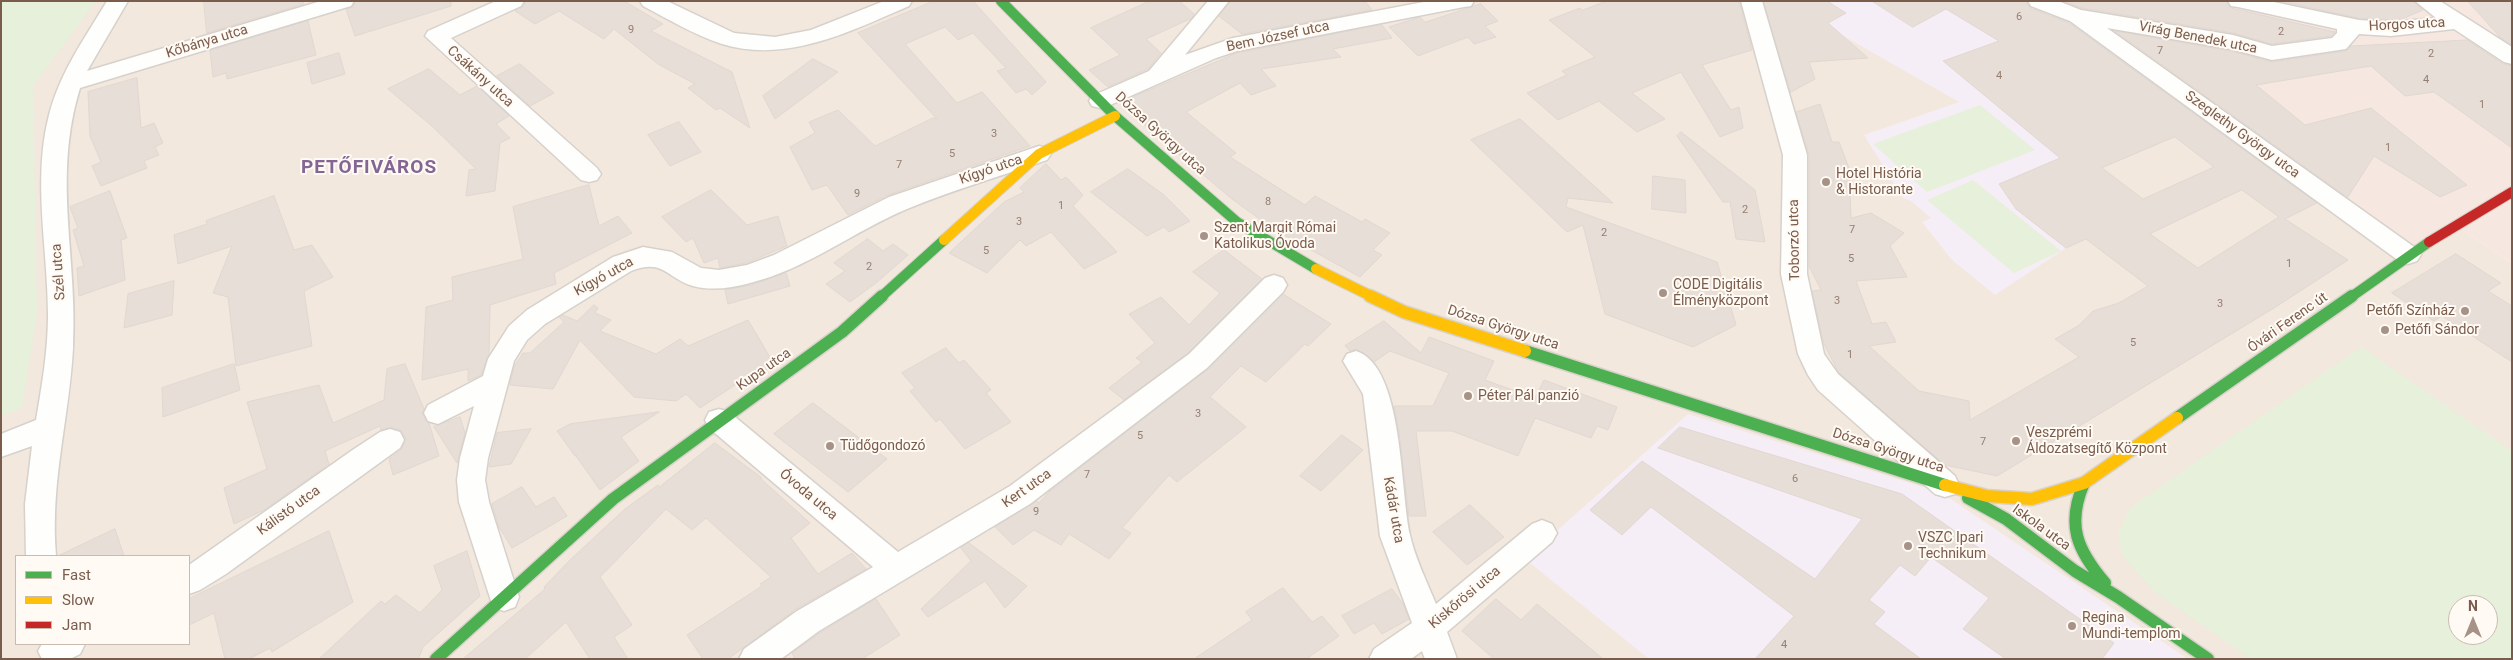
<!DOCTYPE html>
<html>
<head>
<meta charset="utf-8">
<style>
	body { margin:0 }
	#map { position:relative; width:2513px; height:660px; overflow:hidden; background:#f9f5f0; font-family:Roboto,sans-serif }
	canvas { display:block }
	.frame { position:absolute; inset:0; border:2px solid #7a5c4d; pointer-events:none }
	.legend { position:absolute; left:15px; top:555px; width:175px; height:90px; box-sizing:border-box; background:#fffaf3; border:1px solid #cabbb1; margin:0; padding:6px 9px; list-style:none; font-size:15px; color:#7a5c4d }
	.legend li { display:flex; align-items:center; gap:10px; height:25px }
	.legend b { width:25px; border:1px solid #cabbb1 }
	.north { position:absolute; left:2448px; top:595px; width:50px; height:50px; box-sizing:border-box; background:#fffaf3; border:1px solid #cabbb1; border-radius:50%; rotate:0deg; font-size:14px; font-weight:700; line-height:20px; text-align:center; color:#7a5c4d }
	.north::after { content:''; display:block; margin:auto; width:18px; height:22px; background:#a69286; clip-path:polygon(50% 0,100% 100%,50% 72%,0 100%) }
</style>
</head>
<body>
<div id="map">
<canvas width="2513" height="660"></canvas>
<div class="frame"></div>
<ul class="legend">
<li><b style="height:6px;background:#4caf50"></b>Fast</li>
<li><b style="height:6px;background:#ffc107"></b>Slow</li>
<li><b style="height:6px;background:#c62828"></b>Jam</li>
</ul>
<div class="north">N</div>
</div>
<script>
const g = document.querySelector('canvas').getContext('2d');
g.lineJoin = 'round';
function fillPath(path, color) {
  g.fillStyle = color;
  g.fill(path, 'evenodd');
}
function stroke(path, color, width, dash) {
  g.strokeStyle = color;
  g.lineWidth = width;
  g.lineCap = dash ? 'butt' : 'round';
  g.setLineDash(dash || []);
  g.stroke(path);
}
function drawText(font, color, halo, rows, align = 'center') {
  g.font = font + ' Roboto,sans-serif';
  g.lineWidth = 4;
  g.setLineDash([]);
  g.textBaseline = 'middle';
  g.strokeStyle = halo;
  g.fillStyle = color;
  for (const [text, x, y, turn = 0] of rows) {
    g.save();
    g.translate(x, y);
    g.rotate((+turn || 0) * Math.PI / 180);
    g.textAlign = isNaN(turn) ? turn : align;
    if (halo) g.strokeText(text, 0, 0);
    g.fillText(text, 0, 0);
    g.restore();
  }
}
const residential = new Path2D(`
	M1,1H2073L2455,225L2512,263V659H1ZM16,556H189V644H16ZM2458,605H2488V635H2458Z`);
const commercial = new Path2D(`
	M2073,1H2512V263L2455,225L2408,255L2077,16Z`);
const education = new Path2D(`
	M1758,1H2016L2052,15L2056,20L2188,110L1999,184L2016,209L2066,248L1995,295L1951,259L1922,222L1931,218L1911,201L1903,198L1864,135L1959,102L1840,34L1770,38Z
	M1688,414L1942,493L2188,659H1649L1525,559Z`);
const green = new Path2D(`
	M1,1H96L33,86L37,312L22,408L1,416Z
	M1980,105L2035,150L1927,192L1873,144Z
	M1973,180L2061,251L2014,273L1927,200Z
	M2361,347L2512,451V659H2251L2156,593L2130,565L2122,554L2118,533L2131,507ZM2458,605H2488V635H2458Z`);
const building = new Path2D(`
	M204,1H303L304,4L207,33Z
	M356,1H451V6L355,36L346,9L353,7Z
	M526,1H624L663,24L651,31L732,72L750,128L720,108L716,110L688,88L695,84L658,64L614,29L604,39L559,11L535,24L515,11L523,7Z
	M934,1H973L1046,82L1032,95L1026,89L1016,93L997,71L1006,68L973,33L958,40L945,27L905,44L957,103L982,92L1030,146L888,195L848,215L827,185L812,190L790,147L815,133L809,122L838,110L875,146L933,118L937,119L858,33Z
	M1150,1H1179L1194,14L1192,18L1146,39L1161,53L1148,69L1108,87L1089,70L1120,55L1091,28Z
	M1231,1H1365L1372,10L1242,34L1219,16Z
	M1607,1H1739L1752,50L1702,65L1731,110L1739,107L1743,128L1720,137L1681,72L1632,93L1665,119L1637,132L1599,101L1558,120L1527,93L1567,75L1562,71L1595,57L1549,20L1580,8L1582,10Z
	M1764,1H1827L1846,13L1828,23L1868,58L1809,62L1815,79L1791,92Z
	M1872,1H2026L2030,8L2069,23L2317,203L2285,219L2348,260L2274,308L1997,476L1945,465L1839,373L1824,344L1812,291L1821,290L1809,266V155L1796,112L1820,104L1832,142H1839L1849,168L1851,218L1871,213L1904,233L1890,246L1907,277L1856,281L1872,324L1886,322L1896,342L1869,346L1919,391L1969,401L1970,420L2079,357L2055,339L2078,326L2093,311L2119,303L2148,286L2086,239L2066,248L2016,209L1999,184L2060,158L1943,61L1999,41L1946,9L1913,27ZM2175,137L2214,167L2143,199L2102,168ZM2242,190L2279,217L2198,268L2150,234Z
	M2064,1H2226L2231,8L2335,32L2331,36L2272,44L2233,33L2082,8Z
	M2279,1H2413L2423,10L2402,19L2391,20L2359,18Z
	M2468,1H2512V45L2500,37Z
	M1481,4L1498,21L1485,26L1496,37L1474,44L1468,37L1418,56L1389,27L1420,17L1425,22Z
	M308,21L316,55L227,79L226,73L213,77L210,51Z
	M1382,25L1392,38L1333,49L1341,57L1261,69L1276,86L1251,95L1240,83L1186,112L1236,153L1230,157L1305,205L1315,196L1362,222L1365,219L1390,233L1373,250L1382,255L1360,277L1275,230L1232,199L1122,106L1126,104L1123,101L1237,53Z
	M2115,31L2231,51L2272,62L2346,51L2351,46L2467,40L2503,64L2512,66V148L2434,92L2405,96L2371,66L2256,85L2305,125L2371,108L2467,185L2440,197L2374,156L2348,197Z
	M339,53L345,74L312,84L307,63Z
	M813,59L838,72L775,119L763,96Z
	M520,64L554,93L530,106L497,76Z
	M429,69L460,95L477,86L509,116L496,124L510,138L500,143L495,191L466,196L469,170L476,169L433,127L388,89Z
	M137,78L141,128L154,123L163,143L155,147L159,155L144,161L147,168L101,186L92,166L101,162L90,136L88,92Z
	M1520,119L1613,203L1568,198L1566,207L1717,262L1736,325L1693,347L1605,314L1583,225L1567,232L1471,140Z
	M679,122L701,152L670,166L648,135Z
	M1681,132L1755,190L1765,242L1736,239L1730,202H1723L1677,136Z
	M1046,164L1061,180L1066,177L1083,195L1073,206L1117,252L1084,269L1051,232L1026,246L1020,240L987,273L949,253L1004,202L1024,192L1020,188Z
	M1128,169L1164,195L1190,221L1169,232L1164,227L1147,236L1091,192Z
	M1653,176L1685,180L1686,213L1652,209Z
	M589,185L599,226L618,216L632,233L554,273L556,284L490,305L489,354L481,375L468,381V369L422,380L426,307L453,300L452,277L523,259L513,207Z
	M711,190L747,225L778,216L787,246L746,263L720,268L718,258L704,263L693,238L686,242L662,217Z
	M110,191L127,238L121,240L125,280L79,296L77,268L84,266L73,230L78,228L70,207Z
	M274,196L294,250L312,245L333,277L304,291L312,346L236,366L228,297L213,293L232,246L178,264L174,235L207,224L206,221Z
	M868,239L883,251L893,244L908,255L876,283L850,302L826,284L845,271L834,263Z
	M1224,250L1262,279L1188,353L1124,400L1109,388L1142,362L1136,358L1155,343L1129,314L1161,297L1189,325L1220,293L1193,272Z
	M2456,254L2501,283L2488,291L2512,306V362L2442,316L2434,321L2392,293Z
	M786,273L790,286L728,304L725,290L751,285Z
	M174,281L172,315L124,328L128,294Z
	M1283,294L1331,324L1308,346L1305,344L1266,382L1241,366L1210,397L1246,427L1177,482L1169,475L1122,528L1131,533L1109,559L1069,534L1061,545L1034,530L1013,545L995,527L1036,501L1039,503L1049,492L1208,369Z
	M594,305L598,308L595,313L611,320L600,331L656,354L680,339L688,346L748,320L774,364L742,387L741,388L738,383L700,408L686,394L676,401L634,397L580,340L553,389L510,385L514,367L523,353H530L564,322L559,317L563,315L577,321Z
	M1384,321L1421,353L1429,337L1494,361L1485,380L1535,398L1544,380L1617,407L1608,430L1597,426L1591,438L1535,418L1518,456L1452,431H1416L1426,516H1409L1399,432L1394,406H1433L1449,373L1390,351L1374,362L1357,349L1350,351L1345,346Z
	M946,348L959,363L964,360L991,390L986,393L1011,422L965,449L940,419L936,422L910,391L915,388L902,373Z
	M234,364L240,390L163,417L162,388Z
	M405,364L424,409L422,414L429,423L439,456L393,475L389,459L401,450L406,439L401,430L391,427L381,430L380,426L325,451L329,464L264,510L234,524L224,488L267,469L247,402L319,385L333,423L384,400L387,369Z
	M813,403L887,459L848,492L774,434Z
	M659,412L621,437L639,461L600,490L576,456L577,455L575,456L557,431L570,424Z
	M460,417L465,433L457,463L434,427Z
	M1680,427L1902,494L2114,643L2102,659H2006L1963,629L1989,598L1931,557L1915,576L1900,565L1869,600L1885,612L1874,624L1921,659H1755L1794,616L1651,507L1622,535L1590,510L1642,461L1815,579L1862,519L1658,448Z
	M531,429L511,464L489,467L497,433Z
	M1342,435L1363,450L1321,491L1300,476Z
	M715,443L762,478L761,479L810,523L791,538L818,574L852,553L866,569L796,609L728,659H703L687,635L762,586L760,584L771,577L706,518L692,530L666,509L600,577L632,625L614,637L628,659H590L566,622L525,659H463L545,589L544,587L571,559L625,509L658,485L659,487Z
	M522,487L536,507L554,497L567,516L512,548L499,527L492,504Z
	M1470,505L1504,537L1467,565L1433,532Z
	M115,529L124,556H58Z
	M329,531L353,602L272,652L270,648L249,659H225L214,613L189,625V599Z
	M969,543L1027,586L1005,608L985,581L928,617L921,609L971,561L961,548Z
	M467,551L480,596L423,647L418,659H319L381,601L385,604L396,595L420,613L442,590L434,566Z
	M1283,588L1312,622L1322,616L1339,636L1306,659H1194L1252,620L1246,612Z
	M1392,589L1403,604L1409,619L1382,634L1374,623L1354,634L1342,616Z
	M876,599L900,635L862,659H795L792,653L820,633Z
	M1496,599L1521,620L1537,604L1603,659H1494L1462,631Z`);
const street = new Path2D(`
	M107,1H128L87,71L321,1H354L351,6L80,88C52,179 78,256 73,348C69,421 50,481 56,556H26L25,504L32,446L1,457V434L36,420C42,385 48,350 48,315C48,249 32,180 49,115C60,72 85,38 107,1Z
	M496,1H524L521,6L451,38L597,168L601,174L597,180L589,182L581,180L425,36L428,31Z
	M640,1H667L734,33L775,37L811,30L884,1H912L909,6C851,31 787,64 722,44C694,35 668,19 643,6Z
	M1208,1H1229L1185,55L1233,38L1429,1H1474L1471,6L1464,7L1237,51L1216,58L1108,106L1100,108L1092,106L1089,101L1092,96L1149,71Z
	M1741,1H1762L1807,155V274L1824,354L1838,374L1955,476L1959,485L1955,494L1945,497L1935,494L1818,390L1808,375L1798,354L1781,274L1783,155Z
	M2028,1H2058L2081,10L2233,35L2272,46L2332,38L2337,33V29L2238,7L2231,6L2228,1H2269L2359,20L2391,22L2436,18L2415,1H2440L2512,47V64L2504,62L2454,29L2391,36L2359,34L2346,49L2272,60L2231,49L2107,28L2417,249L2421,255L2417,261L2408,264L2399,261L2070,21L2031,6Z
	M1039,146L1047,148L1051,154L1047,160C1001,176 953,190 907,209C854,231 807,269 750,283C732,288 711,291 693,286C666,278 664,258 631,271L545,324L527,340L514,361L488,458L485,480L489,502L519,597L515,607L504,611L493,607L459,502L457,480L460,458L474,406L438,424L428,421L424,413L428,405L483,376L488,359L509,326L527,310L613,257L643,247L672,252L701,268L719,270L747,265L774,255L889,197Z
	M1274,275L1283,278L1287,285L1283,292L1207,368L1030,504L819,631L781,659H739L744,649L797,611L873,567L709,428L705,420L709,412L719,409L729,412L898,552L1010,486L1189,354L1265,278Z
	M1356,351C1404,366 1400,492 1410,535C1415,558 1427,582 1436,604L1532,524L1542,520L1552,524L1557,533L1552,542L1447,632L1457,659H1425L1422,651L1411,659H1369L1374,649L1412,623L1380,536L1363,394L1343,361L1347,354Z
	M390,429L400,432L404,440L400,448L226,574L200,590L189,594V565L354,449L380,432Z
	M42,644H85L80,654L70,659H42L38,651Z`);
const fastFar1 = new Path2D(`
	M1001,1L1115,116L1237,222L1316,269
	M881,297L944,240
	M2351,297L2429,242`);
const fast = new Path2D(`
	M1525,351L1945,485
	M2177,418L2352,296
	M2084,483C2066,525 2077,550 2105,583
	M1968,498L2006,519L2075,571L2118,597L2208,659
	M436,659L613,499L842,332L882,296`);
const slowFar1 = new Path2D(`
	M944,240L1039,154L1115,116
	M1316,269L1373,297`);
const slow = new Path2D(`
	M1370,296L1404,312L1525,351
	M1945,485L1987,496L2032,499L2084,483L2177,418`);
const jam = new Path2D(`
	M2429,242L2512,192`);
const markers = [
	[1826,182,5,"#a69286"],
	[1204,236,5,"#a69286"],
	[1663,293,5,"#a69286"],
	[2465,311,5,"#a69286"],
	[2385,330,5,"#a69286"],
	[1468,396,5,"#a69286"],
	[2016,441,5,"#a69286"],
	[830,446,5,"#a69286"],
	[1908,546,5,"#a69286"],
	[2072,626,5,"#a69286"]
];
const numberNames = [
	["6",2019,17],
	["9",631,30],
	["2",2281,32],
	["7",2160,51],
	["2",2431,54],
	["4",1999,76],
	["4",2426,80],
	["1",2482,105],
	["3",994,134],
	["1",2388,148],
	["5",952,154],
	["7",899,165],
	["9",857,194],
	["8",1268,202],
	["1",1061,206],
	["2",1745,210],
	["3",1019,222],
	["7",1852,230],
	["2",1604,233],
	["5",986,251],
	["5",1851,259],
	["1",2289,264],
	["2",869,267],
	["3",1837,301],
	["3",2220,304],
	["5",2133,343],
	["1",1850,355],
	["3",1198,414],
	["5",1140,436],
	["7",1983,442],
	["7",1087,475],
	["6",1795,479],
	["9",1036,512],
	["4",1784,645]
];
const streetNames = [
	["Horgos utca",2407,25,-3],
	["Bem József utca",1278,37,-12],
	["Virág Benedek utca",2198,38,11],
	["Kőbánya utca",207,42,-17],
	["Csákány utca",480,77,42],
	["Dózsa György utca",1160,134,42],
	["Szeglethy György utca",2242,135,36],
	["Kígyó utca",991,170,-19],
	["Toborzó utca",1795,240,-91],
	["Szél utca",59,272,-94],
	["Kígyó utca",604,277,-29],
	["Óvári Ferenc út",2288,323,-35],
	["Dózsa György utca",1503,328,18],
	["Kupa utca",764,370,-35],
	["Dózsa György utca",1888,451,18],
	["Kert utca",1027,489,-35],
	["Óvoda utca",808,495,40],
	["Kádár utca",1393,510,80],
	["Kálistó utca",289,511,-36],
	["Iskola utca",2041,528,36],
	["Kiskőrösi utca",1465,598,-40]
];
const poiNames = [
	["Hotel História",1836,174],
	["& Historante",1836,190],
	["Szent Margit Római",1214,228],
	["Katolikus Óvoda",1214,244],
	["CODE Digitális",1673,285],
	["Élményközpont",1673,301],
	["Petőfi Színház",2455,311,"right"],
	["Petőfi Sándor",2395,330],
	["Péter Pál panzió",1478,396],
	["Veszprémi",2026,433],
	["Áldozatsegítő Központ",2026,449],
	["Tüdőgondozó",840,446],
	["VSZC Ipari",1918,538],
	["Technikum",1918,554],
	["Regina",2082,618],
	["Mundi-templom",2082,634]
];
const districtNames = [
	["PETŐFIVÁROS",369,168]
];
fillPath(residential, '#f2e8de');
fillPath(commercial, '#f6e8e1');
fillPath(education, '#f6eef6');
fillPath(green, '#e7f0db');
fillPath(building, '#e6ded7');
stroke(building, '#e2d8d2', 1);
stroke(street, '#d7d1cb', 3);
stroke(fastFar1, '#d9d2cb', 12);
stroke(fast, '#d9d2cb', 15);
stroke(slowFar1, '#d9d2cb', 12);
stroke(slow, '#d9d2cb', 15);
stroke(jam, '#d9d2cb', 12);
fillPath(street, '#fefefd');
stroke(fastFar1, '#4caf50', 10);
stroke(fast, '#4caf50', 12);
stroke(slowFar1, '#ffc107', 10);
stroke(slow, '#ffc107', 12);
stroke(jam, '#c62828', 10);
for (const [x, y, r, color] of markers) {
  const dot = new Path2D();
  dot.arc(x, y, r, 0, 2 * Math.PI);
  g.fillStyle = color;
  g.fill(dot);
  stroke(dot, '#fffaf3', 2);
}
drawText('11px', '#977e72', null, numberNames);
drawText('14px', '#7a5c4d', '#fffaf3', streetNames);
drawText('14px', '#7a5c4d', '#fffaf3', poiNames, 'left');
g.letterSpacing = '1px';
drawText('bold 19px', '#846695', '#fffaf3', districtNames);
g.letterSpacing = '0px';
</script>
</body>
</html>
